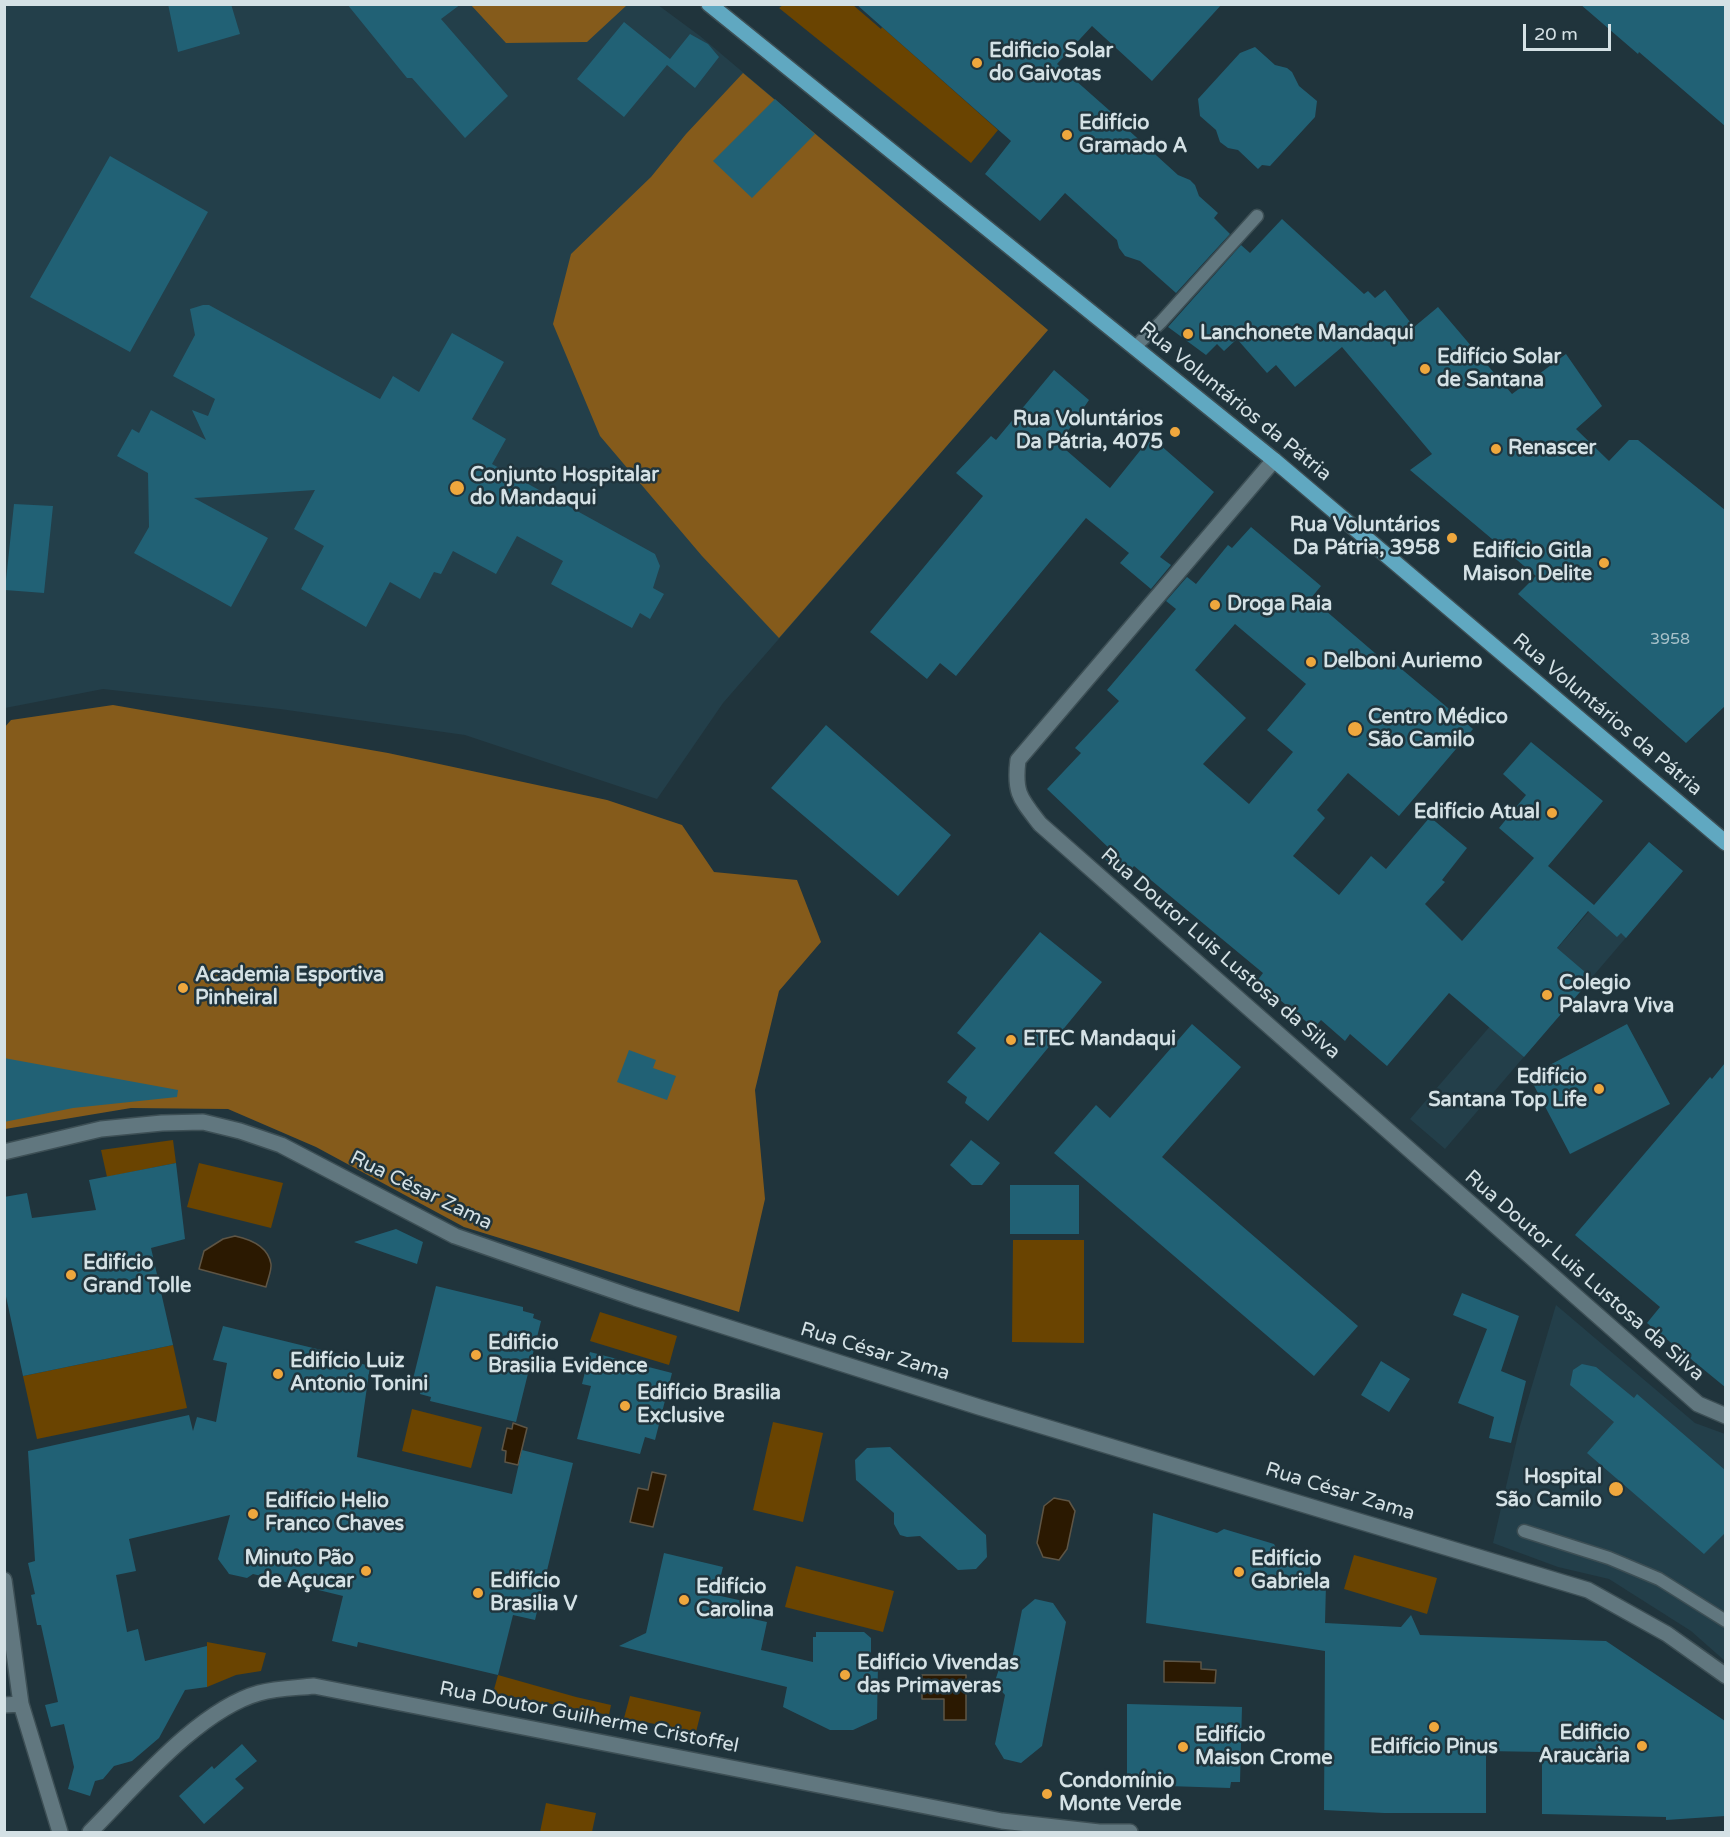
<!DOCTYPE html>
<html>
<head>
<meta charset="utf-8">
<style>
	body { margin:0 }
	#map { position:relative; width:1730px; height:1837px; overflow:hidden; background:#20343c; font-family:"Varela Round",sans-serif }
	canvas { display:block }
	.frame { position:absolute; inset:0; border:6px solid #d4e1e5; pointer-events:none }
	.scale { position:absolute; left:1523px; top:24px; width:88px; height:27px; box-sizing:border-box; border:3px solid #d4e1e5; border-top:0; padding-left:8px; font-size:18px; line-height:21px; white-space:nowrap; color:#d4e1e5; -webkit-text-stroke:4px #20343c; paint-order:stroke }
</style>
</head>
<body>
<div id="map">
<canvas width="1730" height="1837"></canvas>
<div class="frame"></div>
<div class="scale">20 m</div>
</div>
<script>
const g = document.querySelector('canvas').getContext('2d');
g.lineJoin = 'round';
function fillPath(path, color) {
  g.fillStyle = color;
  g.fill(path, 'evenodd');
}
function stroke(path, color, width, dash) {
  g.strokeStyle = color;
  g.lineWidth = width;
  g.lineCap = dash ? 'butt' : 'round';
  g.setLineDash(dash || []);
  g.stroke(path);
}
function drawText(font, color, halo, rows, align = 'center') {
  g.font = font + ' "Varela Round",sans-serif';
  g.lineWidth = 5;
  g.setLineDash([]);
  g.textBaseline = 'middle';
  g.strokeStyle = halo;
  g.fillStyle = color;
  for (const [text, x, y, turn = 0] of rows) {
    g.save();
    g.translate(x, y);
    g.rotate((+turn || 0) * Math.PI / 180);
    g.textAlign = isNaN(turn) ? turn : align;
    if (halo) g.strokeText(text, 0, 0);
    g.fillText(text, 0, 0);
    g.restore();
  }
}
const built = new Path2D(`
	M5,5H658L700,36L1048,330L723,703L657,799L465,735L280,709L103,689L5,708Z
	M1649,842L1683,871L1445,1149L1410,1119Z
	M1556,1305L1695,1423L1725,1434V1661L1691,1631L1609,1579L1558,1567L1493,1543L1520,1426Z`);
const green = new Path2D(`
	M783,5H853L881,29L882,27L998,130L971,163L779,8Z
	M173,1140L176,1163L107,1177L101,1150Z
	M199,1163L283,1183L271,1228L187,1207Z
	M1013,1240H1084V1343L1012,1342Z
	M600,1312L677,1336L669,1365L590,1341Z
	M173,1345L187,1408L37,1439L23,1376Z
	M412,1409L482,1427L471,1468L402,1451Z
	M773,1422L823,1433L803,1522L753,1510Z
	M1354,1555L1437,1578L1427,1614L1344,1589Z
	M796,1566L894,1591L883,1632L785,1607Z
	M207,1642L266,1653L261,1671L236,1675L207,1687Z
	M498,1675L576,1697L611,1705L609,1715L493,1693Z
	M630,1696L701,1712L696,1732L624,1718Z
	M546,1803L596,1813L592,1832H540Z`);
const forest = new Path2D(`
	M471,5H627L587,42L506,43Z
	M743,73L1048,330L779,638L702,556L600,436L553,324L571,254L651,177L686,134Z
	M113,705L388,753L607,800L682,825L714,872L797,880L821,942L779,991L755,1090L765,1199L739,1312L464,1227L316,1147L228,1109L131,1108L5,1129L4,728L11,720Z`);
const water = new Path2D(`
	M235,1236C249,1239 268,1246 271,1264C272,1270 267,1281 266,1287L199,1269L204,1251L223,1239Z
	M513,1423L527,1428L518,1465L505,1462L506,1451L502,1450L507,1428L512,1429Z
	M652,1472L666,1475L653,1527L630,1522L638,1488L648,1490Z
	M1054,1498L1069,1501L1075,1511L1067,1549L1059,1560L1043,1557L1037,1543L1044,1506Z
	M1164,1661L1201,1662V1669L1216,1670L1215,1683L1164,1682Z
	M922,1675H966V1720H944V1699H922Z`);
const building = new Path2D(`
	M168,4H231L240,34L178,52Z
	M347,4H461L441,19L508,96L465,138L412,78H407Z
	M856,4H1222L1152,81L1092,26L1057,64L1127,126L1125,127L1178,175L1190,180L1195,185L1199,196L1218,213L1214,218L1230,234L1176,293L1140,261L1125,256L1119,248L1117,240L1065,193L1040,221L985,174L1011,141Z
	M1580,4H1725V126L1639,52L1638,54Z
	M624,22L670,59L690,34L708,44L719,57L695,88L667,65L624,117L577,79Z
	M1255,47L1275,65L1287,68L1292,72L1299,86L1317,101L1315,117L1270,166L1262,165L1258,169L1238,150L1228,148L1220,142L1216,130L1200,116L1198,99L1240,53Z
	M775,99L815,134L752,198L713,161Z
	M110,156L208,212L130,352L30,297Z
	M1282,219L1364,294L1368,291L1375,298L1385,290L1414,327L1438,307L1512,394L1566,354L1602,406L1576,429L1609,461L1629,440H1638L1725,510V706L1686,743L1518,594L1536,576L1410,470L1432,454L1342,347L1295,387L1276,365L1267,373L1237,339L1224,351L1217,344L1206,355L1168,327L1241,245L1250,253Z
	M203,305H209L380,399L393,376L419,392L452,333L504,362L472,419L506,439L492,464L655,554L660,566L653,588L664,594L650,619L640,613L632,628L551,584L563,561L517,536L496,574L453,551L441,574L434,572L420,599L390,582L366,627L301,589L324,546L294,529L315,490L194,498L268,538L231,607L134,553L149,527L148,473L117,456L132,429L139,433L151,410L206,440L192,410L208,416L215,399L173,376L195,335L190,309Z
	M1054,370L1089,400L1059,444L1110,488L1151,437L1214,492L1160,557L1171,565L1151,589L1120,563L1129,553L1086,518L956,676L940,663L927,679L870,632L983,496L956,473L991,436L996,440Z
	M14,504L53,506L44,593L5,590Z
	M1251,527L1321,586L1311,598L1383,660L1386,656L1473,729L1399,816L1348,773L1317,810L1325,818L1293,856L1339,895L1371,856L1386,869L1430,817L1467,848L1442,880L1445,882L1425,904L1462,941L1534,858L1499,828L1526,795L1503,774L1531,742L1603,801L1548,866L1594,905L1649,842L1683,871L1626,938L1621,933L1617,937L1588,911L1557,948L1592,978L1524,1057L1449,993L1387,1066L1350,1034L1345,1041L1321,1020L1314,1028L1257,981L1263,973L1134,866L1125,877L1105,859L1111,850L1047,789L1081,753L1075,748L1119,701L1107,690L1176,609L1166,601L1187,577L1196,584L1228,545L1232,548ZM1235,624L1306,684L1267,730L1293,752L1249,804L1203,764L1246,718L1195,670Z
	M826,725L951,835L898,896L771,788Z
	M1040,932L1102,982L988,1121L965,1103L967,1097L947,1082L976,1048L957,1033Z
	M1192,1024L1241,1067L1162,1157L1358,1326L1314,1376L1054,1153L1096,1105L1110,1118Z
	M1627,1024L1670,1104L1570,1154L1529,1076Z
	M629,1050L656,1060L653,1068L676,1076L667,1100L617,1082Z
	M4,1058L178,1090L177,1097L73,1108L4,1122Z
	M1725,1063V1387L1647,1323L1660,1307L1575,1235L1710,1077L1712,1079Z
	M971,1140L1000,1163L982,1185H972L950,1165Z
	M176,1163L185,1239L151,1248L173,1345L23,1376L4,1287V1197L27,1193L32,1218L96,1210L89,1180Z
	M1010,1185H1079V1234H1010Z
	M396,1229L423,1242L417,1264L354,1242Z
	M436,1286L523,1307V1311L534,1314L533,1318L541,1321L516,1422L430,1401L431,1397L420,1394L421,1389L411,1387Z
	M1462,1293L1519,1316L1501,1371L1526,1381L1511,1443L1489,1438L1494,1417L1458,1403L1487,1329L1453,1315Z
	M223,1326L358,1359L359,1363L370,1366L357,1457L512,1494L522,1450L573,1463L535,1620L513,1615L498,1675L358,1642L357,1647L332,1641L343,1596L253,1574L247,1578L229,1574L227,1571L218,1559L230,1515L129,1539L136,1571L116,1575L127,1632L138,1629L145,1661L207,1646V1687L185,1690L159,1738L132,1761L114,1766L103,1779L95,1781L90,1796L68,1789L74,1767L64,1724L51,1727L45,1705L58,1702L41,1625H37L31,1595L35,1594L28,1563L35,1561L28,1451L189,1415L193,1431L197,1417L216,1422L227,1363L213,1360Z
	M590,1352L672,1373L655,1440L645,1437L640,1454L577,1439L591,1386L582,1384Z
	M1381,1361L1410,1379L1389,1412L1361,1395Z
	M1582,1364L1596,1367L1634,1398L1637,1394L1725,1470V1533L1704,1554L1587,1453L1614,1422L1570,1385L1573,1370Z
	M890,1447L986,1535L987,1557L976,1569L958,1570L920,1536L907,1537L900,1535L894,1524V1513L856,1480L855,1460L867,1448Z
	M1153,1513L1217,1533L1224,1529L1274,1544L1278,1552L1311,1563L1310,1583L1326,1584L1325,1623L1401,1627L1411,1615L1420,1635L1606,1641L1725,1721V1816L1666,1820V1817L1542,1814V1752L1486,1751V1813H1384L1324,1810L1325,1651L1146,1623Z
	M664,1553L723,1567L716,1595L757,1604L753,1619L767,1622L761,1650L813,1662V1637H816V1632H864L871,1638V1657L878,1664L877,1719L853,1730H830L783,1707L787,1687L619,1646L646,1633Z
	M1035,1599L1053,1603L1066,1622L1042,1746L1021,1763L1004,1759L995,1744L1005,1695L996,1685V1678L999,1669L1012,1659L1022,1610Z
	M1127,1704L1242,1707L1240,1782H1231L1230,1788L1136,1785V1781L1127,1780Z
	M242,1744L257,1761L235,1779L244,1788L204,1824L179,1796L212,1766L214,1769Z`);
const lane = new Path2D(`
	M1135,347L1161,322L1257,216
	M1524,1531L1609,1558L1659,1579L1726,1621`);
const street = new Path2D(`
	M1274,460L1018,760C1014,793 1020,798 1040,824L1698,1404L1726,1416
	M4,1152L101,1129L162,1123L203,1122L240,1131L281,1145L455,1236L521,1259L635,1298L979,1407L1588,1590L1667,1634L1726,1676
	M4,1580L21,1704L60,1832
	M4,1705L21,1704
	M90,1832C134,1788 198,1710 259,1693C277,1688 295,1688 314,1686L1002,1821L1099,1832H1130`);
const primary = new Path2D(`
	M709,4L1274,460L1726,843`);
const markers = [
	[977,63,6,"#efa73d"],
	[1067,135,6,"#efa73d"],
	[1188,334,6,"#efa73d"],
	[1425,369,6,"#efa73d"],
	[1175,432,6,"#efa73d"],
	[1496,449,6,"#efa73d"],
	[457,488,8,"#efa73d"],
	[1452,538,6,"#efa73d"],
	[1604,563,6,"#efa73d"],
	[1215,605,6,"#efa73d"],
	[1311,662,6,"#efa73d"],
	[1355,729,8,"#efa73d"],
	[1552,813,6,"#efa73d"],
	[183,988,6,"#efa73d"],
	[1547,995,6,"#efa73d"],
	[1011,1040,6,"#efa73d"],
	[1599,1089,6,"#efa73d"],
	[71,1275,6,"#efa73d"],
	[476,1355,6,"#efa73d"],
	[278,1374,6,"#efa73d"],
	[625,1406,6,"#efa73d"],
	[1616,1489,8,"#efa73d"],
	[253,1514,6,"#efa73d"],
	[366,1571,6,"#efa73d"],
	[1239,1572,6,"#efa73d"],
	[478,1593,6,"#efa73d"],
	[684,1600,6,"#efa73d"],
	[845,1675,6,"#efa73d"],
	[1434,1727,6,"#efa73d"],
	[1642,1746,6,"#efa73d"],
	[1183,1747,6,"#efa73d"],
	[1047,1794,6,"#efa73d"]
];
const numberNames = [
	["3958",1670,640]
];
const poiNames = [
	["Edificio Solar",989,52],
	["do Gaivotas",989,75],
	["Edifício",1079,124],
	["Gramado A",1079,147],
	["Lanchonete Mandaqui",1200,334],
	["Edifício Solar",1437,358],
	["de Santana",1437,381],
	["Rua Voluntários",1163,420,"right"],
	["Da Pátria, 4075",1163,443,"right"],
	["Renascer",1508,449],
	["Conjunto Hospitalar",470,476],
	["do Mandaqui",470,499],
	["Rua Voluntários",1440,526,"right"],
	["Da Pátria, 3958",1440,549,"right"],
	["Edifício Gitla",1592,552,"right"],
	["Maison Delite",1592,575,"right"],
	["Droga Raia",1227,605],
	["Delboni Auriemo",1323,662],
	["Centro Médico",1368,718],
	["São Camilo",1368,741],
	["Edifício Atual",1540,813,"right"],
	["Academia Esportiva",195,976],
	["Pinheiral",195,999],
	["Colegio",1559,984],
	["Palavra Viva",1559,1007],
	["ETEC Mandaqui",1023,1040],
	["Edifício",1587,1078,"right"],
	["Santana Top Life",1587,1101,"right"],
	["Edifício",83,1264],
	["Grand Tolle",83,1287],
	["Edificio",488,1344],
	["Brasilia Evidence",488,1367],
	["Edifício Luiz",290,1362],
	["Antonio Tonini",290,1385],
	["Edifício Brasilia",637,1394],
	["Exclusive",637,1417],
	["Hospital",1602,1478,"right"],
	["São Camilo",1602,1501,"right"],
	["Edifício Helio",265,1502],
	["Franco Chaves",265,1525],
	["Minuto Pão",354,1559,"right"],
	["de Açucar",354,1582,"right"],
	["Edifício",1251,1560],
	["Gabriela",1251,1583],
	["Edifício",490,1582],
	["Brasilia V",490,1605],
	["Edifício",696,1588],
	["Carolina",696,1611],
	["Edifício Vivendas",857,1664],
	["das Primaveras",857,1687],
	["Edificio",1630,1734,"right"],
	["Araucària",1630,1757,"right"],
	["Edifício",1195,1736],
	["Maison Crome",1195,1759],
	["Edifício Pinus",1434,1748,"center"],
	["Condomínio",1059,1782],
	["Monte Verde",1059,1805]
];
const streetNames = [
	["Rua Voluntários da Pátria",1235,402,39],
	["Rua Voluntários da Pátria",1607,715,40],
	["Rua Doutor Luis Lustosa da Silva",1220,954,41],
	["Rua César Zama",421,1191,26],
	["Rua Doutor Luis Lustosa da Silva",1584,1276,41],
	["Rua César Zama",875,1352,17],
	["Rua César Zama",1340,1492,17],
	["Rua Doutor Guilherme Cristoffel",589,1718,11]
];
fillPath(built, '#233f4a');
fillPath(green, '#6a4401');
fillPath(forest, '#855b1b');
fillPath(water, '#2b1901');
stroke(water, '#5e5545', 1.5);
fillPath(building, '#216175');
stroke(lane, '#3d4f55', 15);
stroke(street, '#3d4f55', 18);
stroke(primary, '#3d4f55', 18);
stroke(lane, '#61777f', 12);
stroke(street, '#61777f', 15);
stroke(primary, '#60a8c1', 15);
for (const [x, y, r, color] of markers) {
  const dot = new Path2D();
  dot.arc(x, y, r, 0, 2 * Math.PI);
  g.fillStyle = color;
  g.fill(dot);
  stroke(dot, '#20343c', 2);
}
drawText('16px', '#a7c1c9', null, numberNames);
drawText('bold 20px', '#d4e1e5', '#20343c', poiNames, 'left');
drawText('20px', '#d4e1e5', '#20343c', streetNames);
</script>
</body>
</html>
